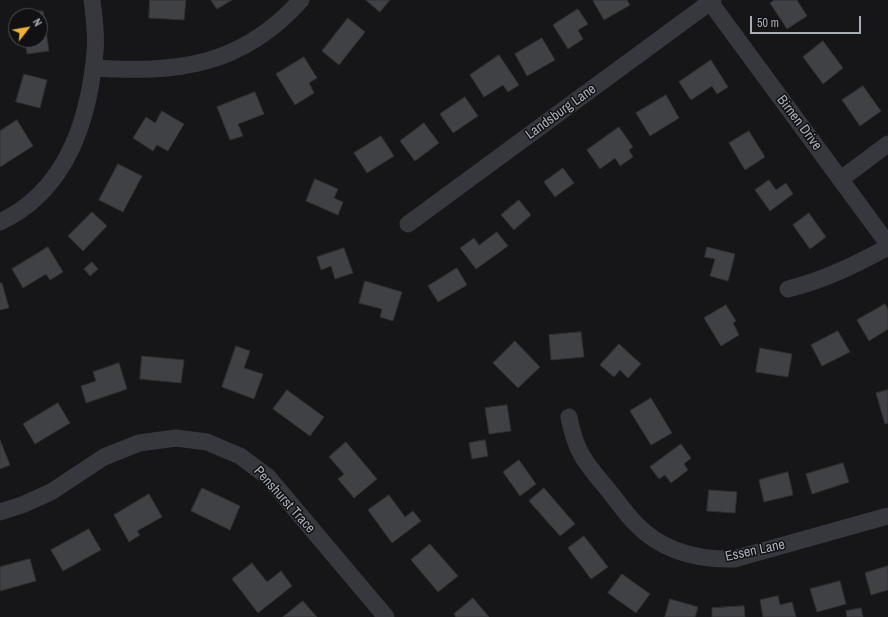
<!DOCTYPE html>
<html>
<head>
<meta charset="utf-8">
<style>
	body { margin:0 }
	#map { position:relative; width:888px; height:617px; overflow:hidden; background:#161618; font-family:"Archivo Narrow",sans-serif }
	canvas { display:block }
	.north { position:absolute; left:8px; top:8px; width:40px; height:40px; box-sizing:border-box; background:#111113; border:1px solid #4d4f55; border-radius:50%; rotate:59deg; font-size:11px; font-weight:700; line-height:16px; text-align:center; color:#a8adb8 }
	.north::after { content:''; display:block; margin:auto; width:14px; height:18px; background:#f2b134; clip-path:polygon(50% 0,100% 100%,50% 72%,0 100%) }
	.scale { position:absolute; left:750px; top:16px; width:111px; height:18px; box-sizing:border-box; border:2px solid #a8adb8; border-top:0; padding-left:5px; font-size:12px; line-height:14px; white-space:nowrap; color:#a8adb8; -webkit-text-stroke:3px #111113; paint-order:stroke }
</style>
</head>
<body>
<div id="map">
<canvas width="888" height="617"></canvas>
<div class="north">N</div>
<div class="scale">50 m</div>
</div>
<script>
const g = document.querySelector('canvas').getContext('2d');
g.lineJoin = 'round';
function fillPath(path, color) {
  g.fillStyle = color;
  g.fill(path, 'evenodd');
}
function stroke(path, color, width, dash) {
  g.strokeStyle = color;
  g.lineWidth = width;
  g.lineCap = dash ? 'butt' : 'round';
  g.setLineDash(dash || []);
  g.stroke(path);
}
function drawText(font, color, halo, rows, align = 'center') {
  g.font = font + ' "Archivo Narrow",sans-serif';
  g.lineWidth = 3;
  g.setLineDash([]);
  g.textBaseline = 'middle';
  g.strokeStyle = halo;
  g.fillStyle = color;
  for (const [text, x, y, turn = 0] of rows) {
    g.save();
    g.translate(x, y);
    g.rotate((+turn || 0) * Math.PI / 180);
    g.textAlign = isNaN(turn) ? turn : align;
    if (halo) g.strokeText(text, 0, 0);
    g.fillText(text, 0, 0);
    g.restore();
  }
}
const building = new Path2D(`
	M150,0H186L184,20L149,18Z
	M211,0H232L217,9Z
	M366,0H390L380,12Z
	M595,0H627L630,5L604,20L593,1Z
	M775,0H797L807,16L787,29L770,3Z
	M578,9L588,24L578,30L583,39L568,49L553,25Z
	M43,11L49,51L27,54L25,40H40V16H22V14Z
	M348,18L365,32L339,65L322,51Z
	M542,38L555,60L527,76L515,54Z
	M823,41L843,68L823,84L803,57Z
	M499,55L519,85L508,92L503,85L484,97L470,75Z
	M304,57L317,78L309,83L314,93L295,105L276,74Z
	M711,60L728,87L717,94L712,86L691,100L679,82Z
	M24,74L47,80L40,108L16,102Z
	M863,86L881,111L860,126L842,100Z
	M255,92L264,114L238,124L243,136L230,140L217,107Z
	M666,95L679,118L650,136L636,113Z
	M465,97L478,116L453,133L440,114Z
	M162,111L184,124L168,151L157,145L153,151L133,138L146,117L155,123Z
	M17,120L33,146L0,167V131Z
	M424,123L439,143L415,161L400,141Z
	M619,127L633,147L629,150L633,157L620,166L615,158L600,169L587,150Z
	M749,131L765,157L745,170L729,143Z
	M381,136L394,156L367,173L354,153Z
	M118,164L142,176L123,212L99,200Z
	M563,168L574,183L555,197L544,182Z
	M315,179L338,189L334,198L343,202L338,215L306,201Z
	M769,180L776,190L786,183L793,194L770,211L755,190Z
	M519,200L531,215L514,230L501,215Z
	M92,212L107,226L83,251L68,236Z
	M809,213L826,237L810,249L793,225Z
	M497,232L508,246L476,269L460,248L474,238L479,245Z
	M48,247L63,272L50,280L46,274L23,288L12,269Z
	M707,247L735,254L728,281L710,276L715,259L705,257Z
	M344,248L353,273L335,279L331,266L321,270L317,257Z
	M92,262L98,269L90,276L84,269Z
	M457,268L467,285L438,302L428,286Z
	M365,281L402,292L393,321L380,317L382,309L359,303Z
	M0,283H2L9,308L0,310Z
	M885,304L888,309V329L869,341L857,320Z
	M726,305L736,321L733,323L739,335L721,346L704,318Z
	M838,331L850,352L822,366L811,345Z
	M581,332L584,357L551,360L549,335Z
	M515,341L540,367L518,388L493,363Z
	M619,344L641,364L628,378L620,370L614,377L600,365Z
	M236,346L250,351L244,368L263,374L254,399L222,387Z
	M760,348L792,354L788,377L756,372Z
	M142,356L184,360L181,383L140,379Z
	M119,363L127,389L86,403L81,386L96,381L93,372Z
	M287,390L324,417L310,436L273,409Z
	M888,390V423L885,424L876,393Z
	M651,398L672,433L651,445L630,411Z
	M58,403L70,423L35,444L23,424Z
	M507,405L511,431L489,434L485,408Z
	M0,440L10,465L0,469Z
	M485,440L488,456L472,459L469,443Z
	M346,442L377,479L354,498L338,479L344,474L329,457Z
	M681,444L691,458L684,464L688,470L671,483L665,475L659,479L650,467Z
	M519,460L536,484L520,496L503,472Z
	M843,463L849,482L812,494L806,474Z
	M788,472L793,495L764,502L759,480Z
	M202,488L240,506L230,530L191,511Z
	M544,488L575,524L560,536L529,501Z
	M709,490L737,492L735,513L707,511Z
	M149,494L162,517L137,531L140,535L129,542L114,515Z
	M389,495L405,517L413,511L421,521L392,543L368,510Z
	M89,529L101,550L63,571L51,550Z
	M584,536L608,567L591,579L568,548Z
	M430,544L458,576L438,592L411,560Z
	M30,559L36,581L0,591V567Z
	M252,563L267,582L281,571L292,586L258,613L232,579Z
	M888,566V590L871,595L865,573Z
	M622,574L650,594L636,613L608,593Z
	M840,581L846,604L817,612L810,589Z
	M778,596L780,605L792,602L796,617H763L760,600Z
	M473,598L489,617H456L454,614Z
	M670,599L698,607L695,617H665Z
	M303,601L317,617H283Z
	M744,606L745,617H712V608Z
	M861,608L863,617H847L846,611Z`);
const minor = new Path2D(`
	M710,2L888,244
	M93,68C177,73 241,67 301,0
	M841,179L888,144
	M0,222C66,191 89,120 95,52C97,35 94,17 92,0
	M408,224L713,0
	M788,289C824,280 855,265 888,247
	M569,417C576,454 586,463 609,491C618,502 626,514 636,524C662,551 698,560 734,559L888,516
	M0,512L22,505L51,492L104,457L139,443L176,438L207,442L240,456L268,477L386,617`);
const streetNames = [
	["Landsburg Lane",561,112,-36],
	["Birnen Drive",799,123,53],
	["Penshurst Trace",284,500,48],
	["Essen Lane",755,551,-12]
];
fillPath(building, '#404145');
stroke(building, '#303034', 1);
stroke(minor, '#37383d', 17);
drawText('14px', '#a8adb8', '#111113', streetNames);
</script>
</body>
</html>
